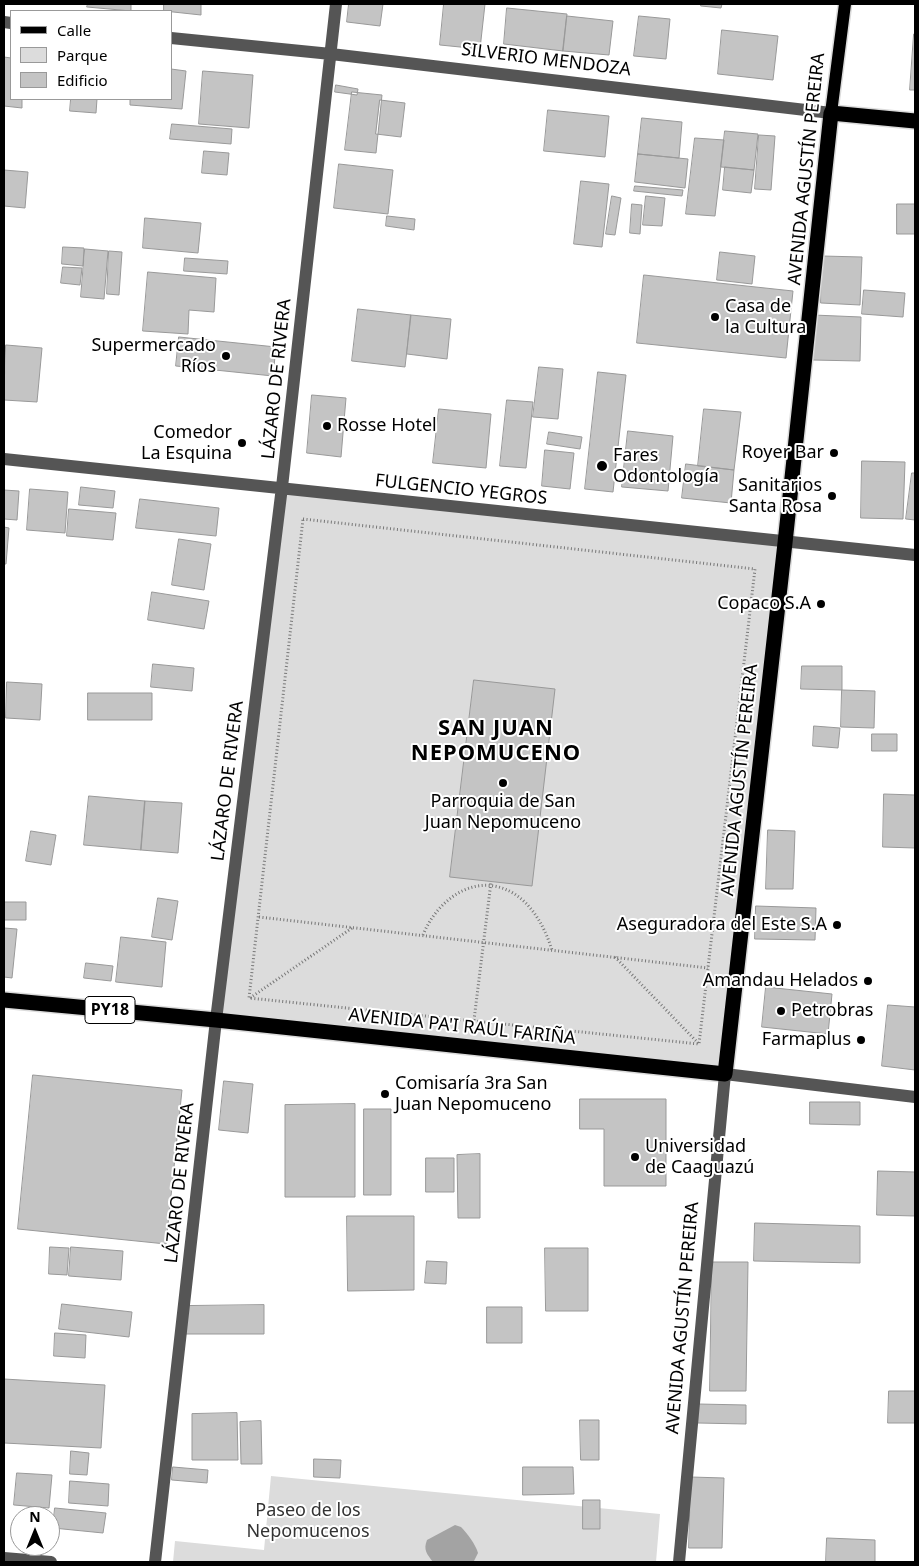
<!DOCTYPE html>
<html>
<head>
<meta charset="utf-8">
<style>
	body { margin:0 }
	#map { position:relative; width:919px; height:1566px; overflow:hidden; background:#fff; font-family:"Noto Sans",sans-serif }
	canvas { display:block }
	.frame { position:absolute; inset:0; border:5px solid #000; pointer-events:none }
	.legend { position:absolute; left:10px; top:10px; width:162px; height:90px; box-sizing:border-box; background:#fff; border:1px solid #999; margin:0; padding:6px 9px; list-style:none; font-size:15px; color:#000 }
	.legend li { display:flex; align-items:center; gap:10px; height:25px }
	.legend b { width:25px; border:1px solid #999 }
	.north { position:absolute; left:10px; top:1506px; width:50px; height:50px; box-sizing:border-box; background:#fff; border:1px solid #999; border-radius:50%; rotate:0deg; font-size:14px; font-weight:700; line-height:20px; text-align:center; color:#000 }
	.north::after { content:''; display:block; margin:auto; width:18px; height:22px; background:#000; clip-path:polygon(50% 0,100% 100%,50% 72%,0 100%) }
</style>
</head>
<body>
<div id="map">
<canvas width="919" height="1566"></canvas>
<div class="frame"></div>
<ul class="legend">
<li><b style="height:6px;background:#000"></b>Calle</li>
<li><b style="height:14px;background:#dcdcdc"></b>Parque</li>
<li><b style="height:14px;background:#c4c4c4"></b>Edificio</li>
</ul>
<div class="north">N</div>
</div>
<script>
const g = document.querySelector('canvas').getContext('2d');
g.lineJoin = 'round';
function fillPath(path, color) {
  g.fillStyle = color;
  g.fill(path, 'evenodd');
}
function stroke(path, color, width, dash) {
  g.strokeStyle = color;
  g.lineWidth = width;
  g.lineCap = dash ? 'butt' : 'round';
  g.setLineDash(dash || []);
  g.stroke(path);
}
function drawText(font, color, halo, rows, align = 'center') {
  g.font = font + ' "Noto Sans",sans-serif';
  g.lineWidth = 4;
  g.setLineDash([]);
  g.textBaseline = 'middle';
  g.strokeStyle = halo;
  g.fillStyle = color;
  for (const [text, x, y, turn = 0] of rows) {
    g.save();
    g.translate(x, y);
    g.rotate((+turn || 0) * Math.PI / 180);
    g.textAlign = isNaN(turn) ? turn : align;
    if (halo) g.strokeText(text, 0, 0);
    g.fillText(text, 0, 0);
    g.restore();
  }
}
const green = new Path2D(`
	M286,492L780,546L722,1067L219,1017Z
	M271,1476L660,1514L656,1562H173L175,1541L264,1550Z`);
const water = new Path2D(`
	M455,1525L461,1527C467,1533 476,1545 478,1553L474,1561L433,1562C427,1554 423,1550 427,1540Z`);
const building = new Path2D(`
	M88,4H131V11L87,7Z
	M164,4H201V15L164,11Z
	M349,4H383L380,26L347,22Z
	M444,4H485L480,49L440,45Z
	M701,4H722L721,8L701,6Z
	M507,8L567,14L563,51L504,44Z
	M567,16L613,21L609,55L563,51Z
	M639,16L670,19L666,59L634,56Z
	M722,30L778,36L773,80L718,74Z
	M914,34H915V90H910Z
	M4,57L11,58V99H22V108L4,106Z
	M171,69L186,71L182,109L130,105V99H171Z
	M203,71L253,75L249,128L199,124Z
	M336,85L358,89L357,95L335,92Z
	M352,92L382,95L376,153L345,150Z
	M71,99H97L96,113L70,111Z
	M380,100L405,103L401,137L376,134Z
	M548,110L609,116L605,157L544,151Z
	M642,118L682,122L679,158L638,154Z
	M172,124L232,129L231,144L170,139Z
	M725,131L758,134L754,170L721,167Z
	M759,135L775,136L771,190L755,189Z
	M695,138L724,140L715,216L686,214Z
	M204,151L229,153L227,175L202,173Z
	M638,154L688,159L685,188L635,182Z
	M339,164L393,170L388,214L334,208Z
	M725,167L754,170L751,193L723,190Z
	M4,170L28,172L25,208L4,206Z
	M581,181L609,184L602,247L574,244Z
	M635,186L683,190L682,196L634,191Z
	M612,196L621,198L615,235L606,234Z
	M646,196L665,198L662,226L643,225Z
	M632,204L642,205L640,234L630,233Z
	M897,204H915V234H897Z
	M387,216L415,219L414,230L386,226Z
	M145,218L201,223L198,253L143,248Z
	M63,247L84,248L83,266L62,264Z
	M85,249L108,251L104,299L81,297Z
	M109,251L122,252L119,295L107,294Z
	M720,252L755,256L752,284L717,280Z
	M822,256L862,257L860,305L821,303Z
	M185,258L228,261L227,274L184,271Z
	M63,267L82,268L80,285L61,283Z
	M148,272L216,278L214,312L189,310L188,334L143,331Z
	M644,275L793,291L786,358L637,343Z
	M864,290L905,293L903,317L862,314Z
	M358,309L411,315L405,367L352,361Z
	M411,315L451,319L447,359L407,354Z
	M813,315L861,317L860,361L812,360Z
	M179,337L276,347L273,376L176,366Z
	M6,345L42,348L37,402L4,400Z
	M539,367L563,369L558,419L533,417Z
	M598,372L626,375L613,492L585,489Z
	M312,395L346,398L341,457L307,453Z
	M507,400L533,402L526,468L500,466Z
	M439,409L491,414L486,468L433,463Z
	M704,409L741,412L734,470L698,466Z
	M628,431L673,436L668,491L622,487Z
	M549,432L582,437L580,449L547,444Z
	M545,450L574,453L570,489L542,486Z
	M862,461L905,462L903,519L861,518Z
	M686,464L734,470L731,503L682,498Z
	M912,473H915V520L906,519Z
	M81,487L115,491L113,508L79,505Z
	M30,489L68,492L65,533L27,530Z
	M4,490L19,491L17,520L4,519Z
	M140,499L219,508L216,536L136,528Z
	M69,509L116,513L113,540L67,536Z
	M4,527L9,528L6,564H4Z
	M179,539L211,544L204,590L172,585Z
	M152,592L209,601L204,629L148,620Z
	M153,664L194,668L192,691L151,687Z
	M802,666H842V690L801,689Z
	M474,680L555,689L532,886L450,877Z
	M7,682L42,684L40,720L6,718Z
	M842,690L875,691L874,728L841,727Z
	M88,693H152V720H88Z
	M814,726L840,728L838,748L813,746Z
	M872,734H897V751H872Z
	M884,794L915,795V848L883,847Z
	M89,796L145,801L141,850L84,845Z
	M145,801L182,803L178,853L141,850Z
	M768,830L795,831L793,889H766Z
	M31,831L56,835L51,865L26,861Z
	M158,898L178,901L172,940L152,937Z
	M4,902H26V920H4Z
	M756,906L816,908L815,940L755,939Z
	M4,928L17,929L12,978L4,977Z
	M121,937L166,942L162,987L116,982Z
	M86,963L113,966L111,981L84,978Z
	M766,987L832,994L828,1034L762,1027Z
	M888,1005L915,1007V1070L882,1066Z
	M33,1075L182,1090L166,1244L18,1229Z
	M224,1081L253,1084L248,1133L219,1130Z
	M580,1099H666V1186H604V1129H580Z
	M810,1102H860V1125L810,1124Z
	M355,1104V1197H285V1105Z
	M364,1109H391V1195H364Z
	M480,1154V1218H458L457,1155Z
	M426,1158H454V1192H426Z
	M878,1171L915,1172V1216L877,1215Z
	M347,1216H414V1290L348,1291Z
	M755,1223L860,1226V1263L754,1261Z
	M50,1247L69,1248L67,1275L49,1274Z
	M71,1247L123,1251L121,1280L69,1276Z
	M545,1248H588V1311H546Z
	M427,1261L447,1262L446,1284L425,1283Z
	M712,1262H748L746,1391H710Z
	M62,1304L132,1312L129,1337L59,1329Z
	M264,1305V1334H186L185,1306Z
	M487,1307H522V1343H487Z
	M55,1333L86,1335L85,1358L54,1356Z
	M4,1379L105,1385L101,1448L4,1443Z
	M889,1391H915V1423H888Z
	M698,1404L746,1405V1424L698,1423Z
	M237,1413L238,1460H192V1414Z
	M580,1420H599V1460H581Z
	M261,1421L262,1464H241L240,1422Z
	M71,1451L89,1453L87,1475L70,1474Z
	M314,1459L341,1460L340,1478L314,1477Z
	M173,1467L208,1470L207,1483L172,1480Z
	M523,1467H573L574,1494L523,1495Z
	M17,1473L52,1475L49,1508L14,1505Z
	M691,1477L724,1478L722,1548H689Z
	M70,1481L109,1484L108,1506L69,1503Z
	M583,1500H600V1529H583Z
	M55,1508L106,1513L103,1533L53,1528Z
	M827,1538L875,1540V1562H826Z`);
const path = new Path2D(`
	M303,519L755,569L699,1044L249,998Z
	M259,917L708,968
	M423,935C437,900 475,871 513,893C533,905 545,928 552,950
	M615,957L699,1044
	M250,998L352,928
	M474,1020L491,882`);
const minor = new Path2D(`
	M4,22L11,23
	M171,38L331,54L831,113
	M4,459L915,555
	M4,1558L51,1562
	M155,1562L216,1020L282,487L336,4
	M679,1562L725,1074L915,1097`);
const major = new Path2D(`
	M831,113L845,4`);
const highway = new Path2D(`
	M4,1000L216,1020L725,1074L785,543L831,113L915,121`);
const markers = [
	[715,317,5,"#000"],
	[226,356,5,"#000"],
	[327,426,5,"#000"],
	[242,443,5,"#000"],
	[834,453,5,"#000"],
	[602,466,6,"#000"],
	[832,496,5,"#000"],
	[821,604,5,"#000"],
	[503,783,5,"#000"],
	[837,925,5,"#000"],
	[868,981,5,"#000"],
	[781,1011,5,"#000"],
	[861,1040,5,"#000"],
	[385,1094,5,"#000"],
	[635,1157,5,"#000"]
];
const shields = [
	[110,1010,50]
];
const shieldNames = [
	["PY18",110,1010]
];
const streetNames = [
	["SILVERIO MENDOZA",546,60,7],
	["AVENIDA AGUSTÍN PEREIRA",807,169,-84],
	["LÁZARO DE RIVERA",277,379,-84],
	["FULGENCIO YEGROS",461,490,6],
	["AVENIDA AGUSTÍN PEREIRA",740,780,-84],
	["LÁZARO DE RIVERA",228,781,-83],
	["AVENIDA PA'I RAÚL FARIÑA",462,1027,6],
	["LÁZARO DE RIVERA",180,1183,-84],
	["AVENIDA AGUSTÍN PEREIRA",683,1318,-85]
];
const poiNames = [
	["Casa de",725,307,"left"],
	["la Cultura",725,328,"left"],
	["Supermercado",216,346],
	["Ríos",216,367],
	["Rosse Hotel",337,426,"left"],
	["Comedor",232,433],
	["La Esquina",232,454],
	["Royer Bar",824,453],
	["Fares",613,456,"left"],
	["Odontología",613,477,"left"],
	["Sanitarios",822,486],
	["Santa Rosa",822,507],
	["Copaco S.A",811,604],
	["Parroquia de San",503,802,"center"],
	["Juan Nepomuceno",503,823,"center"],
	["Aseguradora del Este S.A",827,925],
	["Amandau Helados",858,981],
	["Petrobras",791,1011,"left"],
	["Farmaplus",851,1040],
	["Comisaría 3ra San",395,1084,"left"],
	["Juan Nepomuceno",395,1105,"left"],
	["Universidad",645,1147,"left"],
	["de Caaguazú",645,1168,"left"]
];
const parkNames = [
	["Paseo de los",308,1511],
	["Nepomucenos",308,1532]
];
const districtNames = [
	["SAN JUAN",496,729],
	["NEPOMUCENO",496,754]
];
fillPath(green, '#dcdcdc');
fillPath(water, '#a3a3a3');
fillPath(building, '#c4c4c4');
stroke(building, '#999', 1);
stroke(major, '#dbdbdb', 15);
stroke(highway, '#dbdbdb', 18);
stroke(path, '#777', 3, [1, 2.5]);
stroke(minor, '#555', 12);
stroke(major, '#000', 12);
stroke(highway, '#000', 15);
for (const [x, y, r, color] of markers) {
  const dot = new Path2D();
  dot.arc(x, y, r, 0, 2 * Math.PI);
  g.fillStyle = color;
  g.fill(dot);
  stroke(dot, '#fff', 2);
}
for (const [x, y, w] of shields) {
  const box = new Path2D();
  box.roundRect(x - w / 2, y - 13.5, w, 27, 4);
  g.fillStyle = '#fff';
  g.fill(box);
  stroke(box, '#000', 1);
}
drawText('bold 16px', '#000', null, shieldNames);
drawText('18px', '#000', '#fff', streetNames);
drawText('18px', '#000', '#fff', poiNames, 'right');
drawText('18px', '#333', '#fff', parkNames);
g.letterSpacing = '1px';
drawText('bold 22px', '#000', '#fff', districtNames);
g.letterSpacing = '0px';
</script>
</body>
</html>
